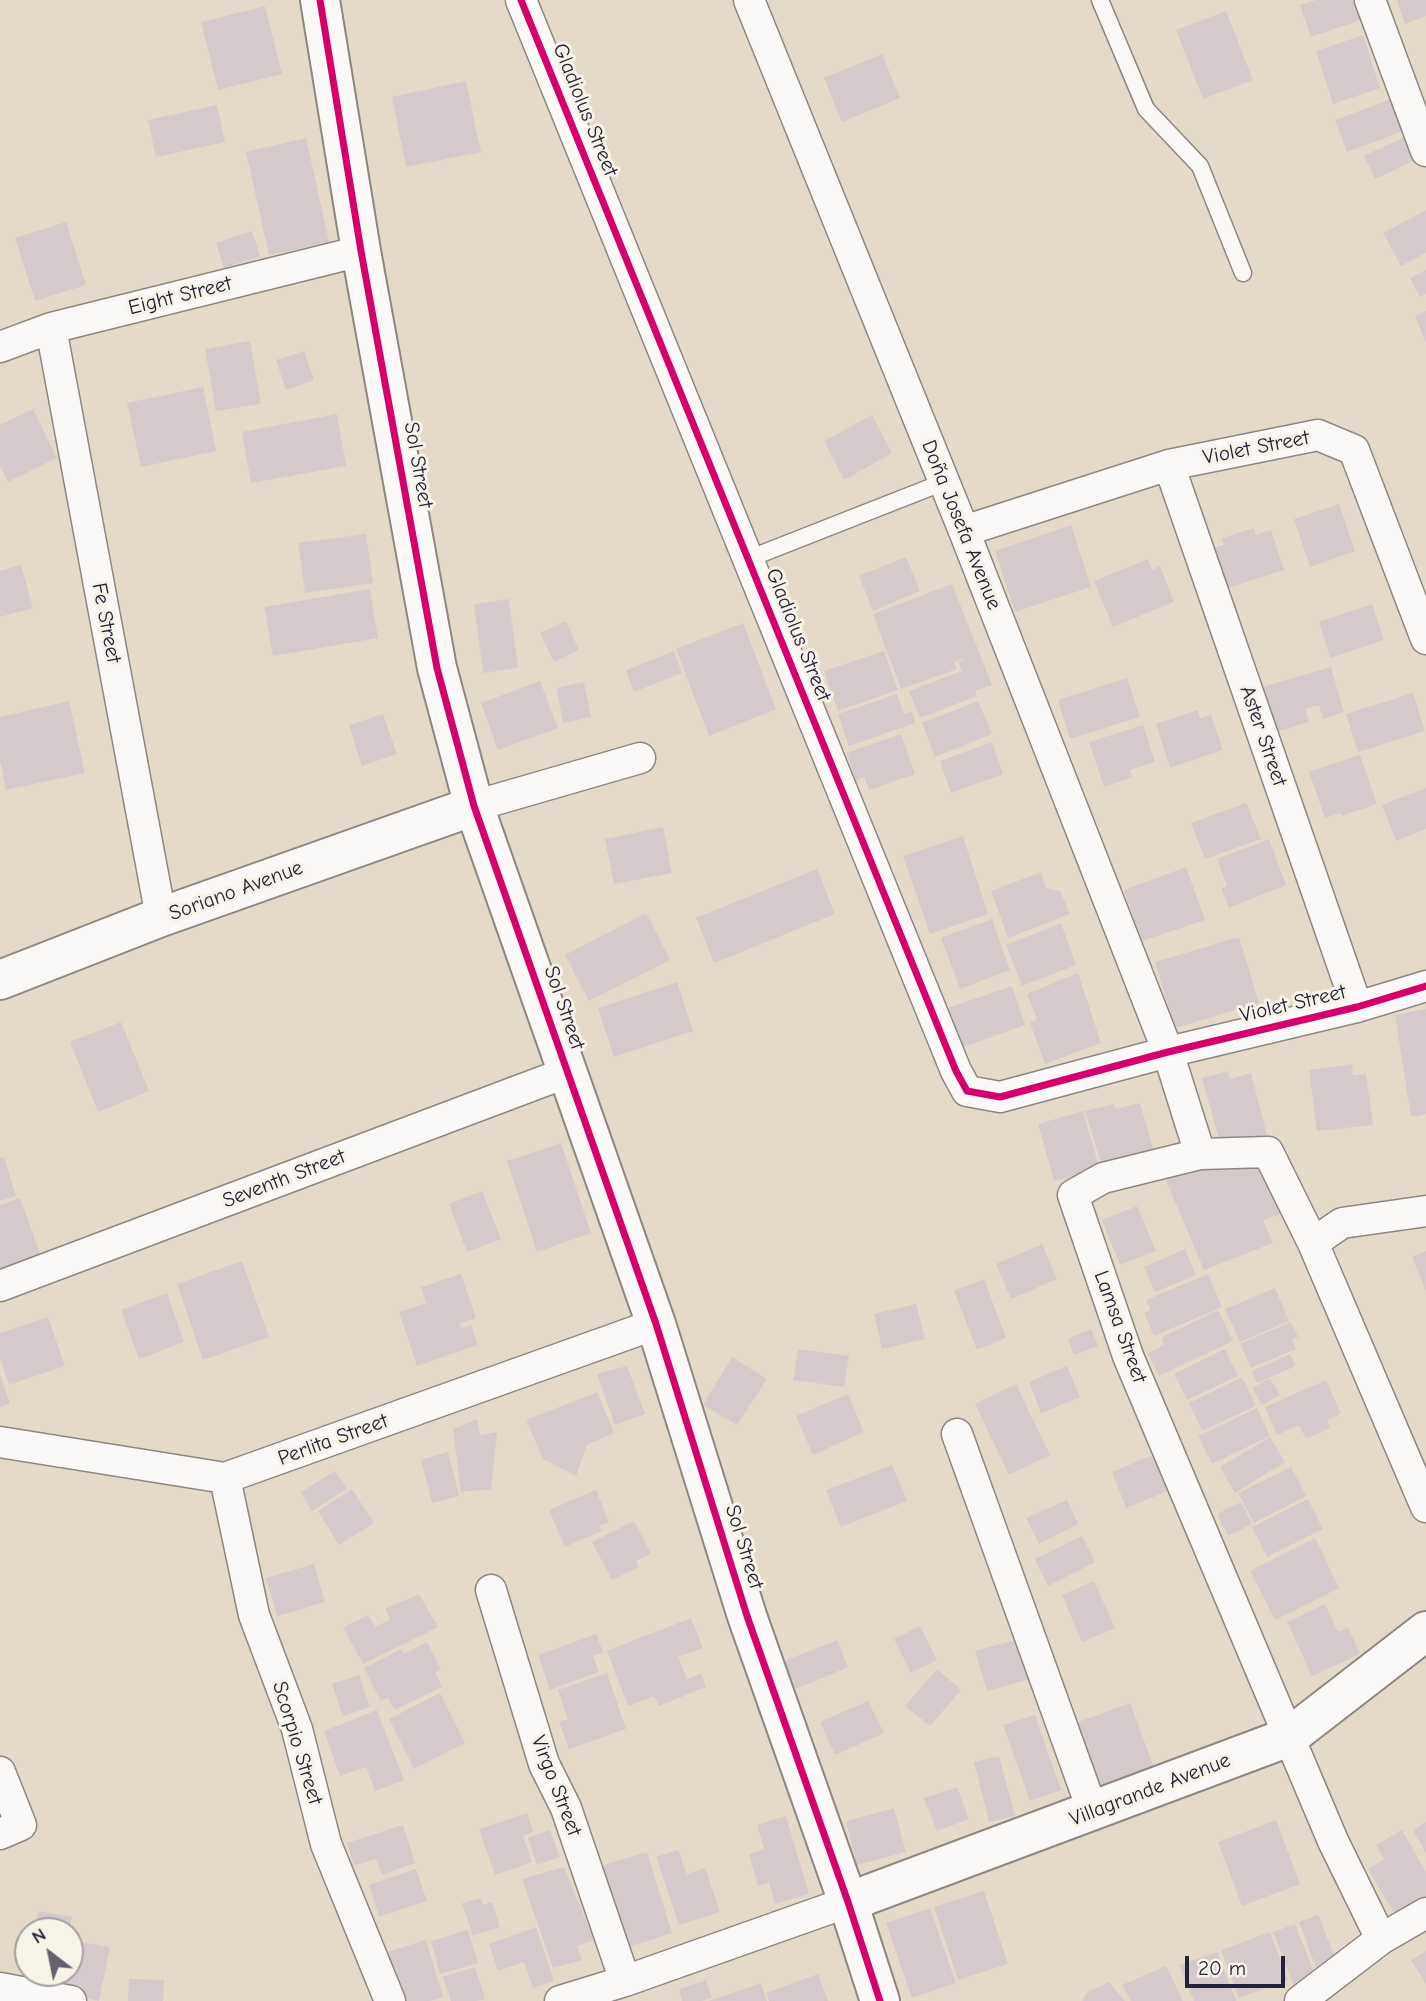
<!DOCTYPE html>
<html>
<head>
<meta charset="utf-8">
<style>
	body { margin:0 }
	#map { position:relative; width:1426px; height:2001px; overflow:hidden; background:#e5dac9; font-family:"Comic Neue",sans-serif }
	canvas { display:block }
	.north { position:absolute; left:14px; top:1917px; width:70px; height:70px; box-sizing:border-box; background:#f7f3e8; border:2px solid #a29fa3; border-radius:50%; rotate:328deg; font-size:19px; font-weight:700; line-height:28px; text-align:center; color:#22223b }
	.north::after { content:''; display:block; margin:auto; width:24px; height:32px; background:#66626d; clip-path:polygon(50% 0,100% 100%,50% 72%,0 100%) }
	.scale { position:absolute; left:1185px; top:1956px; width:100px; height:32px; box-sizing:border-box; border:4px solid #22223b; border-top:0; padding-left:9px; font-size:21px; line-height:24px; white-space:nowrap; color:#22223b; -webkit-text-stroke:5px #f7f3e8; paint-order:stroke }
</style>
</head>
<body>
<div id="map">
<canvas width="1426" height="2001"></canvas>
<div class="north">N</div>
<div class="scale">20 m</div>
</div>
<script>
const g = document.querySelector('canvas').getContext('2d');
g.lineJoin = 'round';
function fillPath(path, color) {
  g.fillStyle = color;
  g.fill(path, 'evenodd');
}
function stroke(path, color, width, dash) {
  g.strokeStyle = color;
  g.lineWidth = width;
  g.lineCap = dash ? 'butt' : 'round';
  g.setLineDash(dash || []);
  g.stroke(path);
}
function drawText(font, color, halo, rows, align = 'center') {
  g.font = font + ' "Comic Neue",sans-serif';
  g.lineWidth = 6;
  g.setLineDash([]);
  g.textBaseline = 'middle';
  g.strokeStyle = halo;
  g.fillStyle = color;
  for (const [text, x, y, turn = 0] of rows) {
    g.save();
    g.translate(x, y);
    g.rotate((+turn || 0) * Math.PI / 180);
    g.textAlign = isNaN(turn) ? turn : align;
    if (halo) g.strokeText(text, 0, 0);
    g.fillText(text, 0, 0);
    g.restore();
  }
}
const building = new Path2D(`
	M1316,0H1355L1361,20L1311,37L1300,5Z
	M1397,0H1426V16L1405,24Z
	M265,6L282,74L218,90L201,22Z
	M1226,11L1253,80L1203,99L1176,30Z
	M1363,35L1380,88L1333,104L1316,51Z
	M882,54L900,98L842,122L824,78Z
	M466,81L481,152L406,167L392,97Z
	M1394,98L1406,130L1347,152L1335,120Z
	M217,105L225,142L156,157L148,120Z
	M1407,136L1418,159L1375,179L1364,156Z
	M306,138L329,242L269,255L246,152Z
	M1426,210V253L1401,266L1383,233Z
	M66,222L86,285L35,301L15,238Z
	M252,231L260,256L224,268L216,243Z
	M1426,270V294L1420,297L1410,278Z
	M1426,311V343L1415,316Z
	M250,341L261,404L216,411L205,349Z
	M304,351L314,380L286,390L276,360Z
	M203,387L216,451L141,467L127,403Z
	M33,409L57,458L8,482L0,466V425Z
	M337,414L346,466L251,483L242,432Z
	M872,415L892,453L844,480L824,441Z
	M1339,504L1355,551L1310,567L1294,519Z
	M1071,525L1091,587L1015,612L995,551Z
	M1254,528L1256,535L1271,530L1284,570L1228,588L1215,548L1224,545L1222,538Z
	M366,534L373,583L305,593L298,543Z
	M906,557L920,591L873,611L859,576Z
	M1148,559L1152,570L1160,566L1174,602L1113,627L1094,581Z
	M21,565L33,608L0,617V571Z
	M952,584L992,685L975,691L977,696L920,718L909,691L962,671L958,662L967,657L954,662L957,669L901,689L873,614Z
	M370,589L378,638L273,656L264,607Z
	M509,599L518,668L483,673L474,604Z
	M1372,604L1384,640L1330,658L1319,622Z
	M566,621L579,650L554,662L540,633Z
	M743,623L776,709L709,736L676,649Z
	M674,651L682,673L634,692L626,670Z
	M884,651L898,690L838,711L824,671Z
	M1331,667L1344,712L1323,719L1319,705L1305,709L1309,722L1276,732L1262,687Z
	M1127,678L1140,717L1070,739L1058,700Z
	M540,681L558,728L498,750L481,703Z
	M584,682L591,717L563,723L557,688Z
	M1413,693L1425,731L1358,752L1346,714Z
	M897,694L904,714L912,711L915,723L849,746L838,714Z
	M69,701L85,773L6,790L0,761V717Z
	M978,701L992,734L935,757L922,723Z
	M1198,710L1200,718L1211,715L1223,750L1170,768L1156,724Z
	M383,714L397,754L362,766L349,725Z
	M1143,725L1155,762L1130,770L1132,777L1104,787L1089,742Z
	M901,734L915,774L869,790L864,777L856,780L847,753Z
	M992,742L1003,774L951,793L940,761Z
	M1360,755L1377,804L1342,816L1341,813L1325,818L1309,772Z
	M1426,788V829L1396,841L1382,805Z
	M1246,803L1261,839L1205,859L1191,823Z
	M663,827L672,873L614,884L605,839Z
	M963,836L988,914L930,934L903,856Z
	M1269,839L1286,885L1229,908L1221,888L1227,886L1217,859Z
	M1186,867L1205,920L1142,941L1124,890Z
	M817,869L835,914L714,963L696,918Z
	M1041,872L1046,888L1060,891L1070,914L1008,938L991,891Z
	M646,913L670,960L589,1001L565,955Z
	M992,919L1010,970L960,989L941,938Z
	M1061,923L1076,965L1022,986L1006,945Z
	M1239,937L1259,1003L1175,1028L1155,962Z
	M1078,973L1101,1043L1045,1064L1030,1023L1037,1019L1027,994Z
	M677,982L693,1031L614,1057L598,1008Z
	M1012,986L1025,1025L958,1049L945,1009Z
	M1426,1009V1114L1411,1117L1395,1015Z
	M121,1022L149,1091L98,1112L70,1042Z
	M1352,1064L1353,1075L1366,1074L1373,1125L1317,1131L1309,1070Z
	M1228,1071L1230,1079L1251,1073L1267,1135L1221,1146L1202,1078Z
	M1140,1103L1154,1151L1102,1166L1085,1111L1114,1104L1115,1109Z
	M1083,1111L1100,1170L1054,1181L1038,1124Z
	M561,1143L591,1233L537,1252L507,1161Z
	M4,1157L16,1196L0,1201V1158Z
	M1256,1162L1281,1214L1263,1220L1273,1243L1204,1270L1164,1176Z
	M482,1191L501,1239L467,1252L449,1204Z
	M20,1198L41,1256L0,1271V1205Z
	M1137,1206L1156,1251L1120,1265L1102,1220Z
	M1042,1244L1057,1279L1011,1299L996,1264Z
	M1185,1249L1196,1275L1155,1292L1144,1267Z
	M1426,1251V1291L1412,1257Z
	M242,1261L269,1337L203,1360L177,1284Z
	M461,1274L476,1318L459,1324L462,1328L471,1325L478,1345L417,1366L399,1312L426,1303L421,1287Z
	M1208,1274L1222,1307L1154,1336L1144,1313L1151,1310L1146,1300Z
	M984,1279L1006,1338L977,1350L954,1291Z
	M1275,1288L1289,1321L1240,1342L1225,1309Z
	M167,1293L184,1342L139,1359L121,1310Z
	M916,1304L925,1339L882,1349L874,1314Z
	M1218,1310L1233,1341L1159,1376L1148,1353L1164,1345L1161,1338Z
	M48,1317L65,1366L9,1385L0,1358V1333Z
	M1291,1322L1298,1337L1292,1340L1296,1349L1251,1368L1240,1344Z
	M1091,1329L1098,1346L1074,1355L1068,1339Z
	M798,1349L849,1356L844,1387L793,1380Z
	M1225,1349L1238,1376L1187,1400L1174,1374Z
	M1290,1354L1296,1366L1257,1383L1252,1371Z
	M732,1357L767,1379L737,1425L703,1405Z
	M627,1366L645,1414L615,1425L597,1374Z
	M1067,1366L1080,1397L1041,1413L1029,1382Z
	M0,1374L10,1404L0,1407Z
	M1242,1377L1256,1406L1202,1431L1189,1403Z
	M1270,1378L1280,1395L1262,1405L1252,1388Z
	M1326,1380L1341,1414L1327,1420L1330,1428L1306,1439L1299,1425L1277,1435L1265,1407Z
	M1016,1384L1050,1455L1009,1475L975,1404Z
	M597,1392L614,1433L587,1445L576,1476L543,1459L526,1420Z
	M848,1394L864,1432L813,1455L796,1416Z
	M1257,1408L1270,1436L1212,1464L1198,1436Z
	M477,1419L480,1435L497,1432L491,1489L461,1492L453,1429Z
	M1270,1437L1285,1462L1235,1493L1220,1467Z
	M1163,1451L1178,1487L1126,1508L1112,1472Z
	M448,1452L459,1496L432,1503L421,1460Z
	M892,1465L907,1501L841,1527L826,1490Z
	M1291,1467L1306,1496L1254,1523L1238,1493Z
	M335,1471L347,1489L312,1511L301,1492Z
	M352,1489L374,1523L339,1545L318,1511Z
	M596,1490L609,1522L600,1526L602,1531L565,1547L549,1510Z
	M1308,1499L1323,1529L1267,1557L1252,1527Z
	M1067,1500L1078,1524L1039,1544L1026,1518Z
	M1241,1502L1252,1524L1228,1536L1217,1514Z
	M634,1521L651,1554L636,1561L639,1567L612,1580L592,1542Z
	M1082,1536L1095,1562L1048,1586L1035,1559Z
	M1315,1538L1339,1588L1275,1620L1250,1571Z
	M314,1564L325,1602L277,1616L266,1578Z
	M1094,1581L1115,1628L1082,1642L1062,1595Z
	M419,1594L438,1627L363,1664L343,1627L368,1615L376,1627L390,1619L385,1609Z
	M1325,1604L1338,1632L1348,1627L1360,1654L1312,1676L1287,1622Z
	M691,1618L703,1648L678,1657L687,1679L701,1674L706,1687L659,1706L654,1696L628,1706L607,1651Z
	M920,1626L937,1660L911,1673L894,1639Z
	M596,1634L603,1652L593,1656L599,1672L550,1690L538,1655Z
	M1023,1638L1035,1678L987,1691L975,1651Z
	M837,1640L848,1667L796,1689L784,1661Z
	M427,1642L441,1670L435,1672L442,1687L395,1710L388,1698L381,1701L364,1668L401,1649L404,1654Z
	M937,1669L961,1690L930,1726L905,1706Z
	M607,1673L626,1729L569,1749L559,1722L568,1719L558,1690Z
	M359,1675L370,1707L343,1716L332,1684Z
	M440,1693L465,1743L414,1769L389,1719Z
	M868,1701L884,1733L835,1755L820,1722Z
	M1130,1703L1155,1770L1096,1793L1070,1725Z
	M377,1710L404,1780L375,1791L366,1767L340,1776L324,1731Z
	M1035,1715L1061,1790L1030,1801L1003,1725Z
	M999,1756L1015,1816L989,1822L974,1762Z
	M957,1787L969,1819L937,1831L924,1798Z
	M894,1808L906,1852L857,1865L846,1821Z
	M527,1813L533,1832L523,1836L532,1862L495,1875L479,1829Z
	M786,1816L809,1894L775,1904L769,1882L758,1886L749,1854L764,1849L757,1825Z
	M1276,1820L1300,1884L1242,1906L1218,1842Z
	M1426,1822V1853L1413,1830Z
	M403,1825L415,1863L382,1875L376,1859L354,1866L347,1843Z
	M550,1830L560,1857L537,1865L528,1838Z
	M1402,1830L1426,1872V1898L1395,1915L1368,1869L1384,1859L1376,1845Z
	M678,1850L687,1874L705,1868L720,1912L679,1925L656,1857Z
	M647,1852L672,1933L626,1948L601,1866Z
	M564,1867L594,1940L577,1946L582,1960L553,1968L522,1879Z
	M416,1869L427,1901L379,1917L369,1885Z
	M984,1891L1008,1964L958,1980L934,1907Z
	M481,1898L483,1905L492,1902L500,1927L473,1936L462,1903Z
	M930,1908L956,1983L912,1998L886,1923Z
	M38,1911L72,1917L69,1931H35Z
	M1318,1915L1337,1962L1317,1970L1299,1922Z
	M1295,1924L1315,1975L1295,1989L1273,1932Z
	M536,1927L554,1981L533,1988L524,1962L498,1971L489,1944Z
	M468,1930L478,1963L440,1974L431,1941Z
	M1270,1932L1288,1980L1239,1998L1221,1950Z
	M70,1940L110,1947L99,2001L59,1993L63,1973H70Z
	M426,1940L443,1997L430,2001H402L387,1952Z
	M1426,1951V1984L1411,1960Z
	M1217,1952L1236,2001H1194L1179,1965Z
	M1166,1966L1183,2001H1131L1122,1985Z
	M475,1967L485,1999L477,2001H451L443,1977Z
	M32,1973H61L60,1979Z
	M818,1974L828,2001H769L766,1993Z
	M129,1979L164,1980L163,2001H128Z
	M706,1980L712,1998L702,2001H682L679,1989Z
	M1109,1982L1125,2001H1082L1086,1993Z
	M761,1983L767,2001H709Z`);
const service = new Path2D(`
	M1100,0L1146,109L1200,166L1243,273
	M748,559L944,482`);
const minor = new Path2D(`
	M521,0L956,1071L967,1091L1000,1097L1168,1052L1357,1007L1426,986
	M749,0L964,531L1168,1052L1200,1154
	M1370,0L1426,151
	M51,328L161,917
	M0,347L51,328L361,251
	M1169,465L1357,1007
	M964,531L1169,465L1318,435L1354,450L1426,639
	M474,806L640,758
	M1426,1211L1342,1223L1313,1243L1426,1507
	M1313,1243L1268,1152L1200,1154L1103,1178L1073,1195L1128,1356L1333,1841L1381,1939
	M0,1286L568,1072
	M957,1434L1093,1812
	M0,1442L225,1478L656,1324
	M225,1478L254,1615L297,1729L326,1844L390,2001
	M491,1590L544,1764L566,1808L625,1981
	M0,1772L21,1825L0,1834
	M0,1988L71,2001
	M560,2001L625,1981L848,1902
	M1300,2001L1381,1939L1426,1913`);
const tertiary = new Path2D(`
	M320,0L361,251L437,668L474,806L656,1324L747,1616L848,1902L880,2001
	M0,980L161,917L474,806
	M848,1902L1289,1737L1426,1631`);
const cycleway = new Path2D(`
	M320,0L361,251L437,668L474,806L656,1324L747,1616L848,1902L880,2001
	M521,0L956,1071L967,1091L1000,1097L1168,1052L1357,1007L1426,986`);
const streetNames = [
	["Gladiolus Street",585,110,68],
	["Eight Street",180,296,-14],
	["Violet Street",1256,448,-11],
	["Sol Street",418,465,80],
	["Doña Josefa Avenue",961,525,68],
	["Fe Street",106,623,79],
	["Gladiolus Street",798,635,68],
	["Aster Street",1263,736,71],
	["Soriano Avenue",236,891,-20],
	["Violet Street",1293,1004,-13],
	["Sol Street",564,1008,71],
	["Seventh Street",284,1179,-21],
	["Lamsa Street",1120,1327,70],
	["Perlita Street",333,1440,-20],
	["Sol Street",744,1547,73],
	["Scorpio Street",297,1743,73],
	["Virgo Street",556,1786,69],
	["Villagrande Avenue",1150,1790,-21]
];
fillPath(building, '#d5cacb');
stroke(service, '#8c8783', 19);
stroke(minor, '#8c8783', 33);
stroke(tertiary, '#8c8783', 42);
stroke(service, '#fbf9f7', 16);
stroke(minor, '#fbf9f7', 30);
stroke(tertiary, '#fbf9f7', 38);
stroke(cycleway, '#d6006c', 7);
drawText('21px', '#22223b', '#f7f3e8', streetNames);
</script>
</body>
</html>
